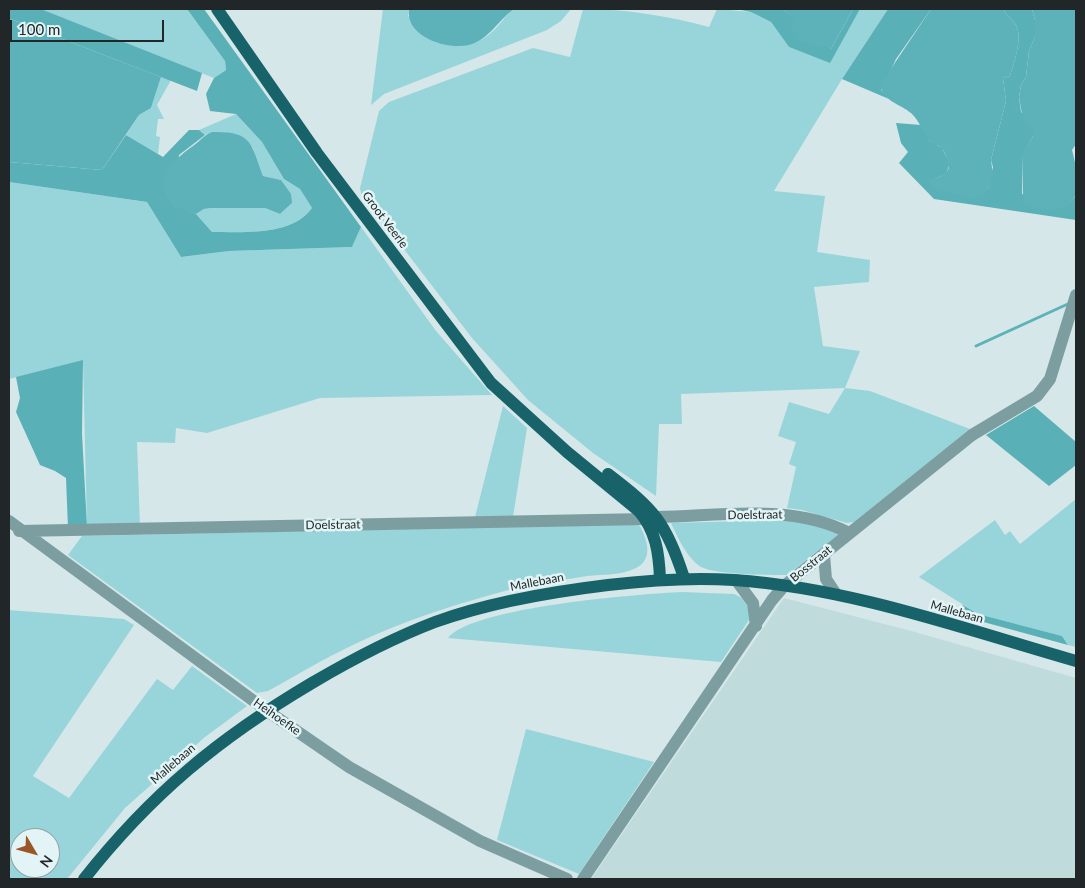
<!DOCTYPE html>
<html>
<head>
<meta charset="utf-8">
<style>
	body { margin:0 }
	#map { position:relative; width:1085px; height:888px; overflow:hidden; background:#d5e7e8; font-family:Lato,sans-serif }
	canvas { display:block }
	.frame { position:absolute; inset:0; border:10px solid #212728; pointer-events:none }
	.north { position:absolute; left:10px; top:828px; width:50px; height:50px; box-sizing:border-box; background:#e2f4f5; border:1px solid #95a2a3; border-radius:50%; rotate:127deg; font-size:14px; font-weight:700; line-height:20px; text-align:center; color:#212728 }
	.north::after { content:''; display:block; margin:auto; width:18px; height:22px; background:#995627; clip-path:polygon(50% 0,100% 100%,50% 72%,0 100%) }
	.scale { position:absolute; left:10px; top:20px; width:154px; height:22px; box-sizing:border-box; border:2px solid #212728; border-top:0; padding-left:6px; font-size:15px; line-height:18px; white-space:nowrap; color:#212728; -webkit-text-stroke:4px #e2f4f5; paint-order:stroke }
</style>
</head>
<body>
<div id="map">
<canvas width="1085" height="888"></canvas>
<div class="frame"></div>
<div class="north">N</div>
<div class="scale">100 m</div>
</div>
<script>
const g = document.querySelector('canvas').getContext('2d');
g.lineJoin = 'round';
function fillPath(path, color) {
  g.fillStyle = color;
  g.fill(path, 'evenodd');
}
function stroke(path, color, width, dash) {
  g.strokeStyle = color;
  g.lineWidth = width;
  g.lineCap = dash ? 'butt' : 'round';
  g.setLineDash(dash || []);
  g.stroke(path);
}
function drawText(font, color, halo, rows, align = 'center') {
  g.font = font + ' Lato,sans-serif';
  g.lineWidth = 5;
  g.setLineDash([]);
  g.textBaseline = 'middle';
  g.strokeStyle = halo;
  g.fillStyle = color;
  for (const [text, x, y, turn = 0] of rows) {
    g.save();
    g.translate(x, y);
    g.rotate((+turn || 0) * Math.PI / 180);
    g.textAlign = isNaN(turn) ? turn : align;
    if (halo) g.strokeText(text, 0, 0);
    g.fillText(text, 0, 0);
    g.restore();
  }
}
const built = new Path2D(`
	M784,598L915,632L1076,678V879H591Z`);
const green = new Path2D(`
	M41,9H187L225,61L226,70L214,78Z
	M383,9H409L408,16C436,37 460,61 493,31C501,24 505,15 514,9H571L561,21L547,30L384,94L371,105Z
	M583,9C627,9 668,16 709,27L717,9L751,12L771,22L789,47L830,62L860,9H888L842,79L774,191L825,196L817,252L870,260L869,282L814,287L823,346L860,351L845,388L870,391L970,429L854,522L847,523L802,510L787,508L796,467L789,464L796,442L778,436L789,402L829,414L845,388L681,394L682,424H659L656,496L593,453L528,400L472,338L361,193L360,188L379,111L389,102L533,48L570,57Z
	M161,77L171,80L157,105L164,119H158L156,136L160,137L158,154L126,135L139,115L151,108Z
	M236,114L262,142L284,179L300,189L312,208C291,236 244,232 212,232L196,214L204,209L211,208H265L280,214L292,203L281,180L263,176L253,148L212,132L205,135L199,130Z
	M9,182L147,202L181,257L229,251L352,247L361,227L436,331L492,395L320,398L207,433L176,428L175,443L137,442L140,527H87L83,361L9,379Z
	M503,406L527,428L513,517H475Z
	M1076,499V647L1068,645L1062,636L978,614L919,577L995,520L1005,535L1010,531L1020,544Z
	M788,520L826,527L840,534L787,575C770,575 709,575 698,565C685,554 678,538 671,523Z
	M634,524L640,526C647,540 654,559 636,568C621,576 603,574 587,576C563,580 536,583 512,589C459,603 405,620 355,644C325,658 297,675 268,691L257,693L68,555L82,536Z
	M682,592L734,594L742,598L751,611L749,620L721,662L448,638C472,607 639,594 682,592Z
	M9,610L124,619L134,625L33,776L69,798L157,679L173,690L192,666L247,706L205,737L125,808L67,879H9ZM20,838H50V868H20Z
	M526,729L654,762L579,874L497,840Z`);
const forest = new Path2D(`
	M9,9H41L202,73L197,91L11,19L9,22Z
	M187,9H204L361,227L352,247L229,251L181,257L147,202L9,182V162L102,170L126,135L163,157L189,130H199L205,135L179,155L175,206L196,214L212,232C244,232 292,236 312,208L300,189L284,179L262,142L236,114L210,111L206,94L214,78L226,70L225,61Z
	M736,9H783L831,49L853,9H860L830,63L789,47L771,22L751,12Z
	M888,9H931L896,59L881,90L889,99L842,79Z
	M1004,9H1032L1035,20V37L1029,51L1026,77L1021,85L1019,97L1021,112L1033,126V136L1023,155L1022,194L1071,202L1076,195V220L934,199L899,163L908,152L901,143L896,123L921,125L930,141L942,148L950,163L946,174L935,179L988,189L993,167L991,160L1006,101L1003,78L1010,76C1014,63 1023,38 1016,25C1012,18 1006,17 1004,9Z
	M83,360L82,434L87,527L68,528L66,478L55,471L40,465L16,412L20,398L16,377Z
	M1034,406L1076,442V465L1049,486L986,435Z
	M963,605L978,614L1062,636L1068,645L954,614Z`);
const water = new Path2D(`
	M409,9H514C498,20 490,39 469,45C447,50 405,37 409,9Z
	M783,9H853L831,49L796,39L791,27L794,19Z
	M931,9H1004C1006,17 1012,18 1016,25C1023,38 1014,63 1010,76L1003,78L1006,101L991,160L993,175L988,189L982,197L971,198L935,190L929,180C941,178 954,172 947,158C946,155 944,150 941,148C939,145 934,145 931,142C923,134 920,121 911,113C900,104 883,101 880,85Z
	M1032,9H1076V144L1072,150C1075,162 1081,183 1075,196C1066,217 1038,210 1023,203V154L1033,136V126L1023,120L1019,97L1021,85L1026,77L1029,51L1035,37V20Z
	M11,19L161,77L151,108L139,115L102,170L9,162V22Z
	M212,132C252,131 251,143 263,176L281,180L291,194L292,203L280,214L265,208H211L204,209L196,214C190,212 179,210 174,205C149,183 174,159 193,146C200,141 204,135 212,132Z`);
const stream = new Path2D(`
	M976,346L1070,303`);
const minor = new Path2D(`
	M658,517C720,516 793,503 849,533
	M9,521L266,710L349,767L480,841L567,879
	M19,531L646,519
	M824,555L826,579L836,594
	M736,580L753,603L756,626
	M583,879L772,600L784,586L972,435L1037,396L1050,379L1076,295`);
const major = new Path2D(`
	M217,9L317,153L491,383L567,452L639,511C656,531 659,553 660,579
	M608,474C654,509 666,522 684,578
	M84,879C151,794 219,738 312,683C351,660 393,638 435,622C490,602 550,592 608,585C650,580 691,577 734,580C851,588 964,629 1076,661`);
const streetNames = [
	["Groot Veerle",385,220,53],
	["Doelstraat",755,515,-1],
	["Doelstraat",333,525,-1],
	["Bosstraat",811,564,-39],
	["Mallebaan",537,582,-11],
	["Mallebaan",957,612,16],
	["Heihoefke",277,717,35],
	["Mallebaan",173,764,-41]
];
fillPath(built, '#c0dbdc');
fillPath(green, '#98d5da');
fillPath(forest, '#5ab0b7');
fillPath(water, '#5db2ba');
stroke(stream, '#5db2ba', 3);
stroke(minor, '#7c9ea1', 12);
stroke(major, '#176369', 12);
drawText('12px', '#212728', '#e2f4f5', streetNames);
</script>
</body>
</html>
